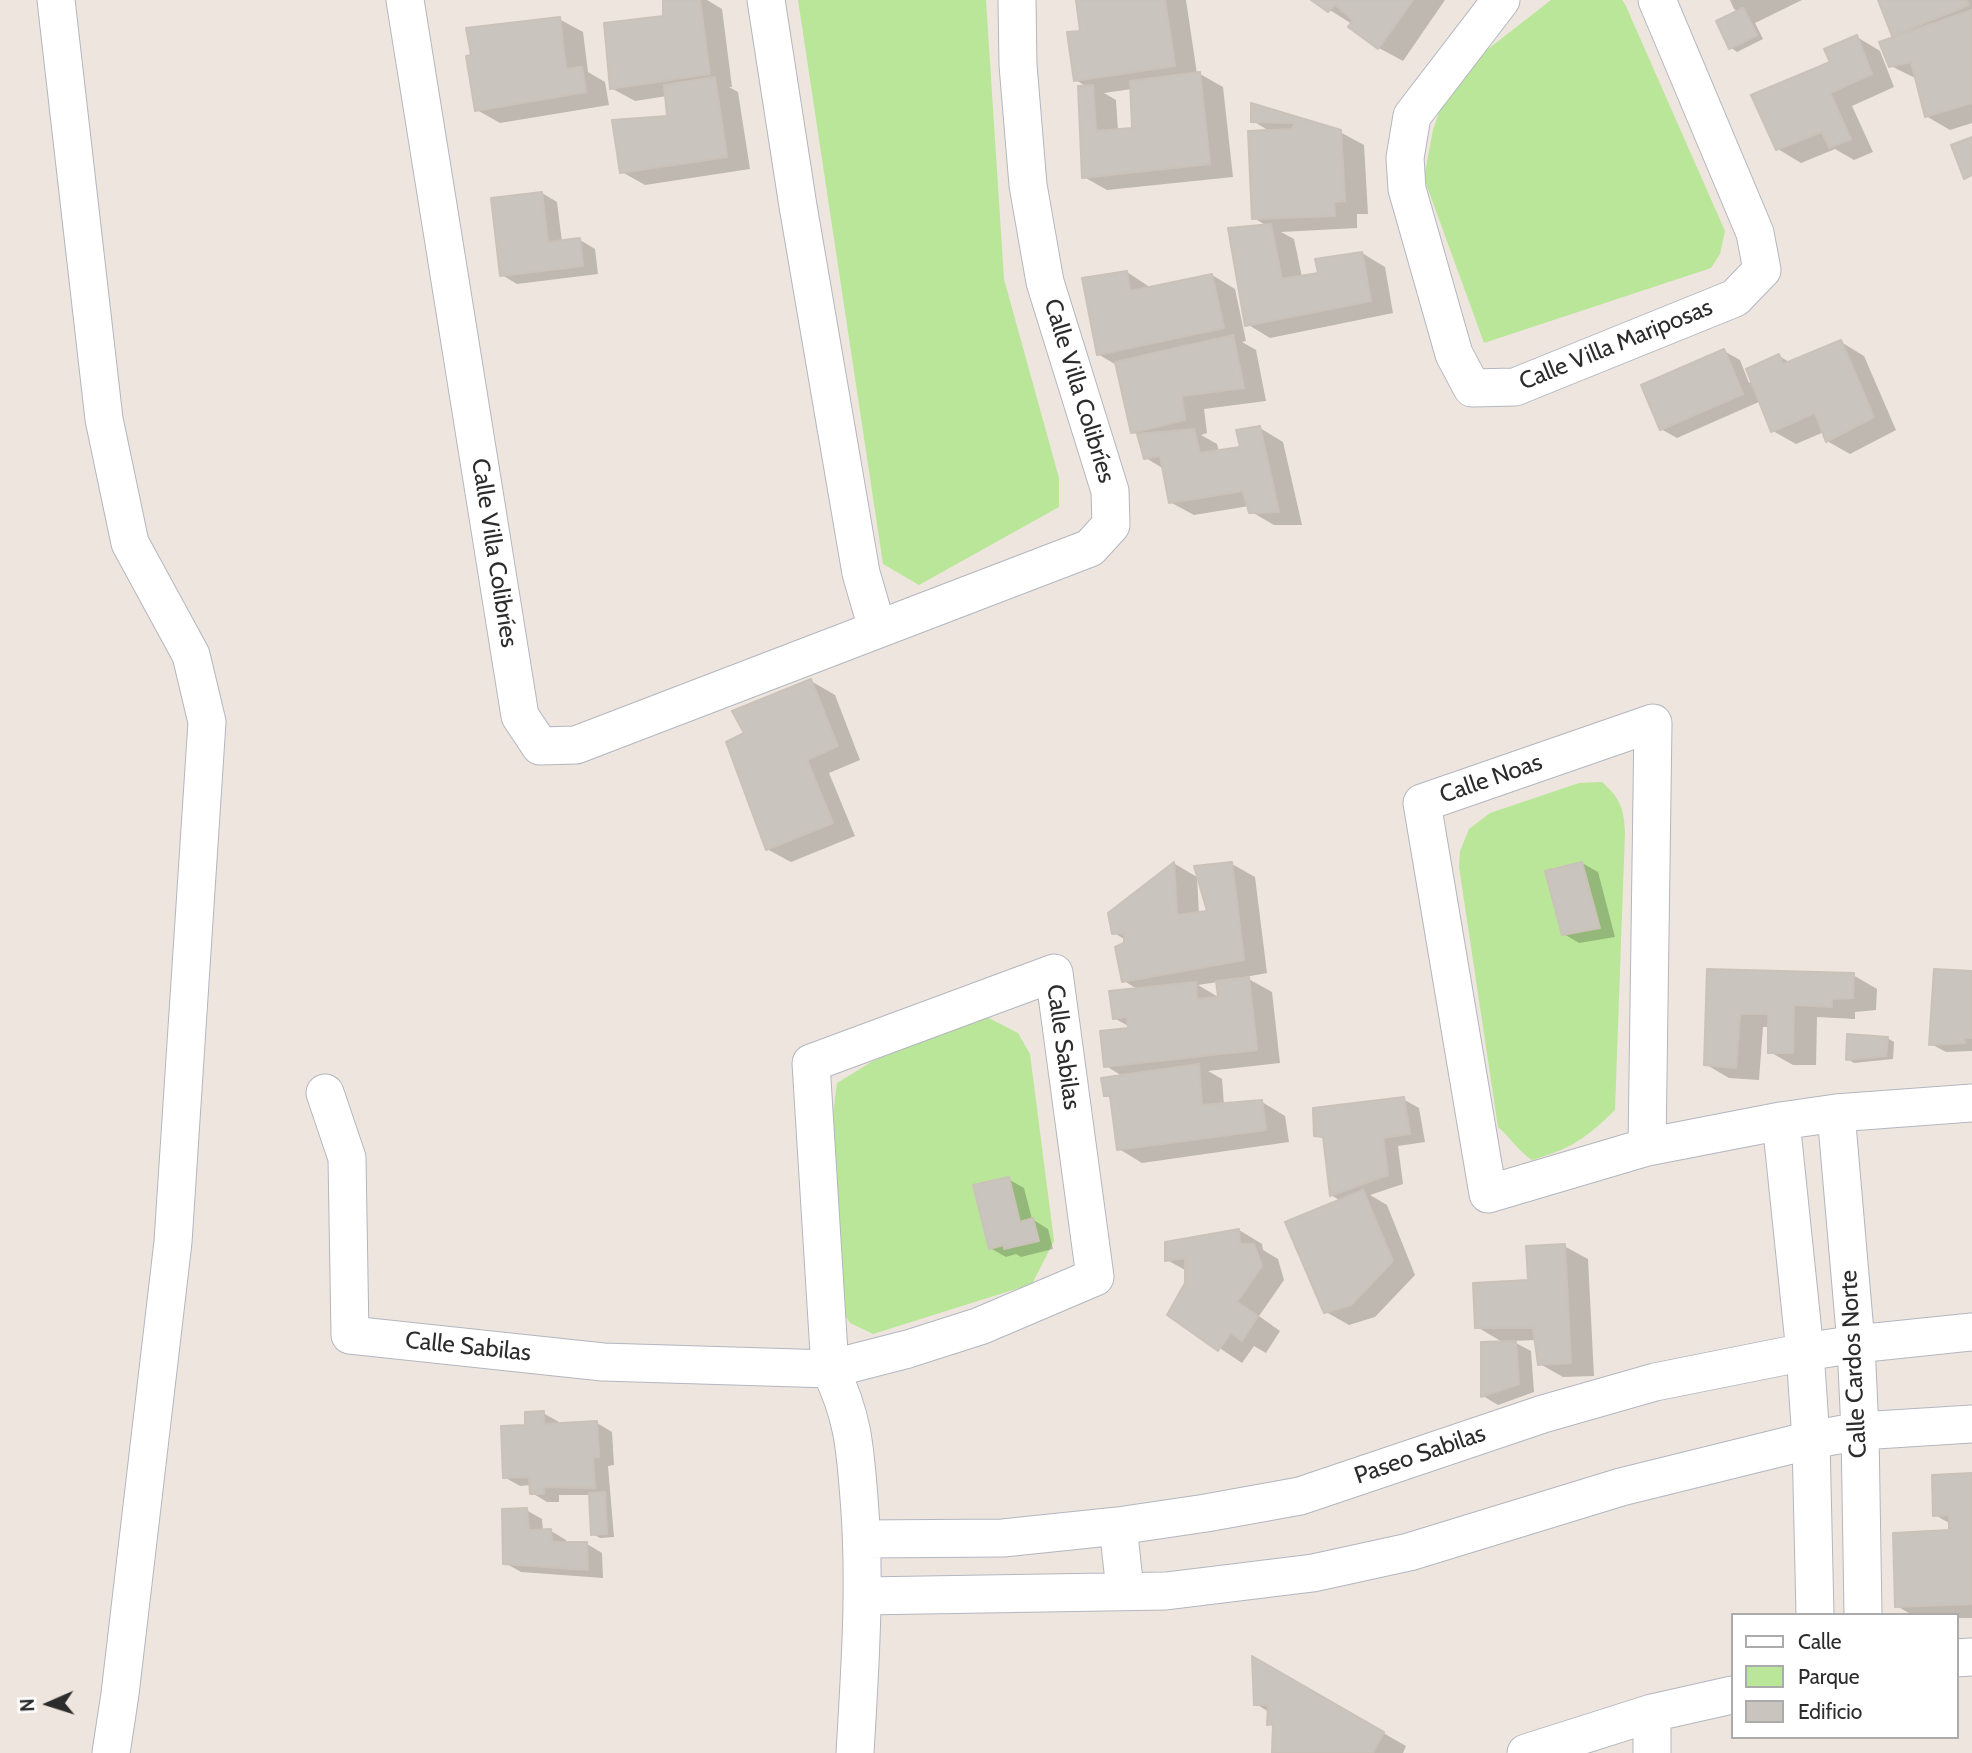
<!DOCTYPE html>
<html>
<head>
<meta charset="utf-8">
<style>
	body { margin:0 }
	#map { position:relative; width:1972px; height:1753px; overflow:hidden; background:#eee6de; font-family:Cabin,sans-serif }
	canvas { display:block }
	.legend { position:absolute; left:1731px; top:1613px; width:228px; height:126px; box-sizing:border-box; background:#fff; border:2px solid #ababab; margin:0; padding:9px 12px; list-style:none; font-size:21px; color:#2c2c2c }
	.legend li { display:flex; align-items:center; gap:14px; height:35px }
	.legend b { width:35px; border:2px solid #ababab }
	.north { position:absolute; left:14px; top:1669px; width:70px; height:70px; -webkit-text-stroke:5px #fff; paint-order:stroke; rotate:267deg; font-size:19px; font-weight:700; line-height:28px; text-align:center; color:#2c2c2c }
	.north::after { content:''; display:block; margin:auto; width:24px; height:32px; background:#2c2c2c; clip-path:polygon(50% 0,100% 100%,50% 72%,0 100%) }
</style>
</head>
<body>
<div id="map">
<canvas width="1972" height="1753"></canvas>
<ul class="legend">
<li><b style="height:9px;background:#fff"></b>Calle</li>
<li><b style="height:19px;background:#bae699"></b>Parque</li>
<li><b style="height:19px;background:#c9c4bd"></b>Edificio</li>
</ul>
<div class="north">N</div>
</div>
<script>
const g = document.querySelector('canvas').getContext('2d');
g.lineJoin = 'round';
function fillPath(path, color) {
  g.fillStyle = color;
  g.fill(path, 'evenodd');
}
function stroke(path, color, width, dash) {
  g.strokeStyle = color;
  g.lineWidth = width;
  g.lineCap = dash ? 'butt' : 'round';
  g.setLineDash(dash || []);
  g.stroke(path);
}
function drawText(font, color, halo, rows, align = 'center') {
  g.font = font + ' Cabin,sans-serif';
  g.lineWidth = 6;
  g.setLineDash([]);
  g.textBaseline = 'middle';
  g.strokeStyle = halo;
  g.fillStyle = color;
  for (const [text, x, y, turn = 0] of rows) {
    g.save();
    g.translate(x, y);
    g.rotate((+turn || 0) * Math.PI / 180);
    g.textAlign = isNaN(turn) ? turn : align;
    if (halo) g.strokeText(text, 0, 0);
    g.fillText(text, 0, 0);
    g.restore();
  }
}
const green = new Path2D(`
	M798,0H986L1004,279L1059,478V507L919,585L883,564Z
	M1551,0H1622L1625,4L1725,231L1720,254L1711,268L1484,343L1424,178L1433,130L1448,87L1465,67Z
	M1602,782C1620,798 1624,808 1625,832L1615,1110C1587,1138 1570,1149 1532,1160C1518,1151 1511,1138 1498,1127L1459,867L1460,851L1469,829L1490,813L1579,783Z
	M985,1016L1018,1033L1030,1054L1054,1241L1032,1284L873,1334L850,1323L840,1308L833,1114L837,1083L873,1061Z`);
const shadow = new Path2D(`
	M664,0H707L722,9L732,87H729L738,92L750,169L645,185L622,172L669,118L667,96L635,101L611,88L665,17Z
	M1078,0H1186L1197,74H1200L1223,87L1233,177L1107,190L1084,177L1087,87L1076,80L1082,33ZM1132,89L1134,130L1118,131L1116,100L1104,93Z
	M1314,0H1445L1403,61L1379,48L1351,27L1352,24Z
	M1730,0H1802L1755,23L1763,39L1737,52L1730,47L1739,12L1734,9Z
	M1880,0H1972V123L1950,130L1926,116L1917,79L1891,66L1898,37L1893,35Z
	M559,19L583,32L588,72L605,82L609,105L500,123L477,110Z
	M1857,37L1880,51L1894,87L1852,106L1873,152L1854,160L1835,149L1801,163L1778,149L1833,63Z
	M1253,105L1340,132L1364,145L1368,214H1357V228L1281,232L1294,239L1302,277L1320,274L1362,253L1385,267L1393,313L1270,338L1247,324L1267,226L1254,218L1271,132L1253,121Z
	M542,193L557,202L562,242L580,240L595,249L598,274L517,284L502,275Z
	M1127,272L1151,288L1212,275L1235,289L1246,341L1242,342L1256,350L1266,401L1204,409L1207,433L1201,435L1217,444L1219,452L1243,449L1260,428L1283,442L1302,525H1274L1250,511L1249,506L1194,515L1170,502L1164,469L1146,458L1138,435L1132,432L1118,366L1098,354Z
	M1841,342L1864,356L1896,430L1850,454L1827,441L1824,432L1796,444L1773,431L1761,401L1677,438L1661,429L1724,351L1740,360L1749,383L1779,356L1791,363Z
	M811,681L835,695L860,760L829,773L855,836L791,862L767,849L747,734Z
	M1582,863L1598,872L1615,937L1579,943L1564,934Z
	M1175,864L1197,877L1199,914L1210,913L1232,864L1255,877L1267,973L1245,977L1272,992L1280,1063L1208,1071L1222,1079L1224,1105L1262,1102L1285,1116L1289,1142L1142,1163L1119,1149L1112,1099L1105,1095L1124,1077L1106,1066L1130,1030V1027L1114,1018L1139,990L1124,981L1126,940L1114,933L1110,914ZM1218,982L1220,998L1198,985Z
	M1708,971L1853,975L1877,989L1876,1010L1855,1012V1019L1817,1017L1816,1065H1793L1770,1052V1027H1763L1759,1080L1729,1078L1705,1064Z
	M1972,973V1051L1946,1052L1931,1044Z
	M1887,1038L1894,1042L1893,1059L1854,1063L1847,1059Z
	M1403,1099L1419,1108L1425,1142L1398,1146L1403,1184L1370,1195L1387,1205L1415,1275L1375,1317L1349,1325L1326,1312L1341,1201L1331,1195L1325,1140L1316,1135Z
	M1008,1179L1024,1188L1032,1219L1048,1229L1053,1249L1021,1257L1016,1254L1006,1257L990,1248Z
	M1239,1230L1262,1244L1263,1250L1278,1259L1284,1280L1259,1316L1280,1331L1266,1353L1254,1346L1242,1363L1170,1315L1187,1283V1271L1167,1260Z
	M1564,1246L1588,1259L1594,1376L1563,1377L1540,1364L1537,1340L1512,1341L1531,1351L1534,1392L1498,1405L1483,1396L1504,1343L1477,1327L1529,1282Z
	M543,1413L559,1422V1425L597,1423L612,1432L614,1465L608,1466L614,1537L600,1538L593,1534L591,1495H559V1502H547L532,1493L531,1485L520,1486L504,1477L526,1426Z
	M1972,1475V1618H1956V1615H1912L1897,1606L1951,1532V1524L1935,1515Z
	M526,1510L542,1519L543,1531H551L566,1540V1543L587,1544L602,1553L603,1578L521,1572L505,1563Z
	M1254,1659L1406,1746L1403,1753H1273L1275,1727L1269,1724V1712L1256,1704Z`);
const building = new Path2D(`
	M663,0H700L710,74L610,89L604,23L663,16Z
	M1076,0H1165L1175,66L1074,81L1067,32L1080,31Z
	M1311,0H1413L1378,49L1348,27L1353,20L1335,5L1328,12Z
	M1878,0H1967L1969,5L1892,36Z
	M1743,8L1757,35L1729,49L1716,21Z
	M1972,10V103L1925,117L1911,62L1889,67L1879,42Z
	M560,17L566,69L582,67L586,92L475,111L466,56L471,55L466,28Z
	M1857,35L1872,74L1830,93L1851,139L1829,148L1822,132L1776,150L1751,95L1830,62L1824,49Z
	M1200,72L1210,164L1082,178L1078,86L1093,85L1096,131L1132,128L1130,81Z
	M715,77L727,157L620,173L612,120L667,116L664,85Z
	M1251,103L1341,130L1345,201L1334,202L1335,216L1252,219L1248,131L1292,129L1295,123L1251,122Z
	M1972,137V175L1964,179L1951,145Z
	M542,192L548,242L580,238L583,266L500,276L491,198Z
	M1271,224L1282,279L1318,273L1315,259L1362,252L1371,301L1245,326L1228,228Z
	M1127,271L1130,291L1212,274L1224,328L1097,355L1082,278Z
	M1233,335L1244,388L1182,396L1185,420L1131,433L1115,362Z
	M1841,340L1874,417L1826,442L1815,413L1771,432L1746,369L1779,354L1783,364Z
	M1724,349L1743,394L1660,430L1641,385Z
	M1260,426L1279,512L1249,513L1243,491L1169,503L1160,456L1144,459L1137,434L1194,429L1200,453L1240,447L1236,430Z
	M811,679L838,746L807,760L833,823L766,850L726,742L744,733L732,711Z
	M1174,862L1177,915L1207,911L1194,866L1232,862L1244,960L1122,982L1115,947L1124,943V933L1112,934L1108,913Z
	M1582,862L1600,928L1562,935L1545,871Z
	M1707,969L1854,973L1853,998L1832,999V1007L1794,1005L1793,1053H1768V1014H1740L1736,1068L1704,1065Z
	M1934,969L1972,971V1038H1964L1965,1043L1929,1045Z
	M1249,977L1257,1050L1104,1067L1100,1031L1128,1028L1127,1017L1113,1019L1109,991L1196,982L1197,999L1218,997L1216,981Z
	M1847,1034L1888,1037L1886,1056L1846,1060Z
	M1199,1064L1202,1105L1262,1100L1266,1130L1117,1150L1110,1096H1104L1101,1078Z
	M1404,1097L1410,1134L1383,1138L1388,1175L1330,1196L1323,1137L1314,1136L1313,1108Z
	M1009,1177L1020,1222L1033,1218L1039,1241L1004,1249V1245L989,1249L973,1185Z
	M1363,1190L1393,1261L1351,1305L1324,1313L1285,1222Z
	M1239,1229L1240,1244H1254L1262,1266L1237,1302L1258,1316L1242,1341L1231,1333L1218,1351L1167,1315L1185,1283V1258L1165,1261V1242Z
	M1565,1244L1571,1363L1538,1365L1533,1328H1475L1473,1283L1528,1280L1526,1246Z
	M1516,1341L1519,1384L1481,1397V1342Z
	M544,1411V1424L597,1421L599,1457L593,1458L595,1488L544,1487V1494H530L529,1477L503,1478L501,1426L525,1425V1412Z
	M1972,1473V1604L1895,1607L1893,1533L1949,1530V1515L1933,1516L1932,1475Z
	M605,1492L607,1534L591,1535L589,1493Z
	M527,1508L529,1530L551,1529L552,1542H587L588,1570L503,1564L502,1509Z
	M1252,1656L1384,1732L1373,1753H1272L1273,1724L1267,1725L1268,1705H1254Z`);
const street = new Path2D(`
	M56,0L104,419L130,543L191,655L207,722L173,1242L120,1694L111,1753
	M405,0L520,716L540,746L576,745L1090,548L1111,525L1110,491L1045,282L1028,185L1018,65L1017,0
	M766,0L798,206L861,573L877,628
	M1501,0L1412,116L1405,158L1407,189L1454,354L1472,388L1515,387L1735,298L1762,270L1755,233L1657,0
	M325,1093L347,1158L350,1335L603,1362L830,1369L908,1349L980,1326L1095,1277L1054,973L811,1063L830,1369C853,1416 855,1447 859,1498C866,1583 860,1668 855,1753
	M1836,1113L1856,1344L1860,1431L1863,1615
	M1781,1121L1805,1352L1811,1440L1815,1615
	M1647,1147L1653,723L1422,803L1488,1194L1647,1147L1781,1121L1836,1113L1972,1103
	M1118,1526L1125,1590
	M863,1539L1003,1538L1118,1526L1206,1513L1300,1496L1543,1414L1655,1382L1805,1352L1856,1344L1972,1332
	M864,1596L1166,1591L1313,1573L1409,1552L1621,1487L1811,1440L1860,1431L1972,1424
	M1956,1658L1972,1657
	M1652,1713V1753
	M1526,1753L1652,1713L1732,1695`);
const streetNames = [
	["Calle Villa Mariposas",1616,345,-22],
	["Calle Villa Colibríes",1079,391,73],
	["Calle Villa Colibríes",494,553,81],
	["Calle Noas",1491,779,-19],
	["Calle Sabilas",1063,1047,82],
	["Calle Sabilas",468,1347,6],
	["Calle Cardos Norte",1854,1364,-93],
	["Paseo Sabilas",1420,1455,-19]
];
fillPath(green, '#bae699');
fillPath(shadow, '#0003');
fillPath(building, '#c9c4bd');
stroke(building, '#cac2b8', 2);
stroke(street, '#b2b6c0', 39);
stroke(street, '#fff', 37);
drawText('24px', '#2c2c2c', '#fff', streetNames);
</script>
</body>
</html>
